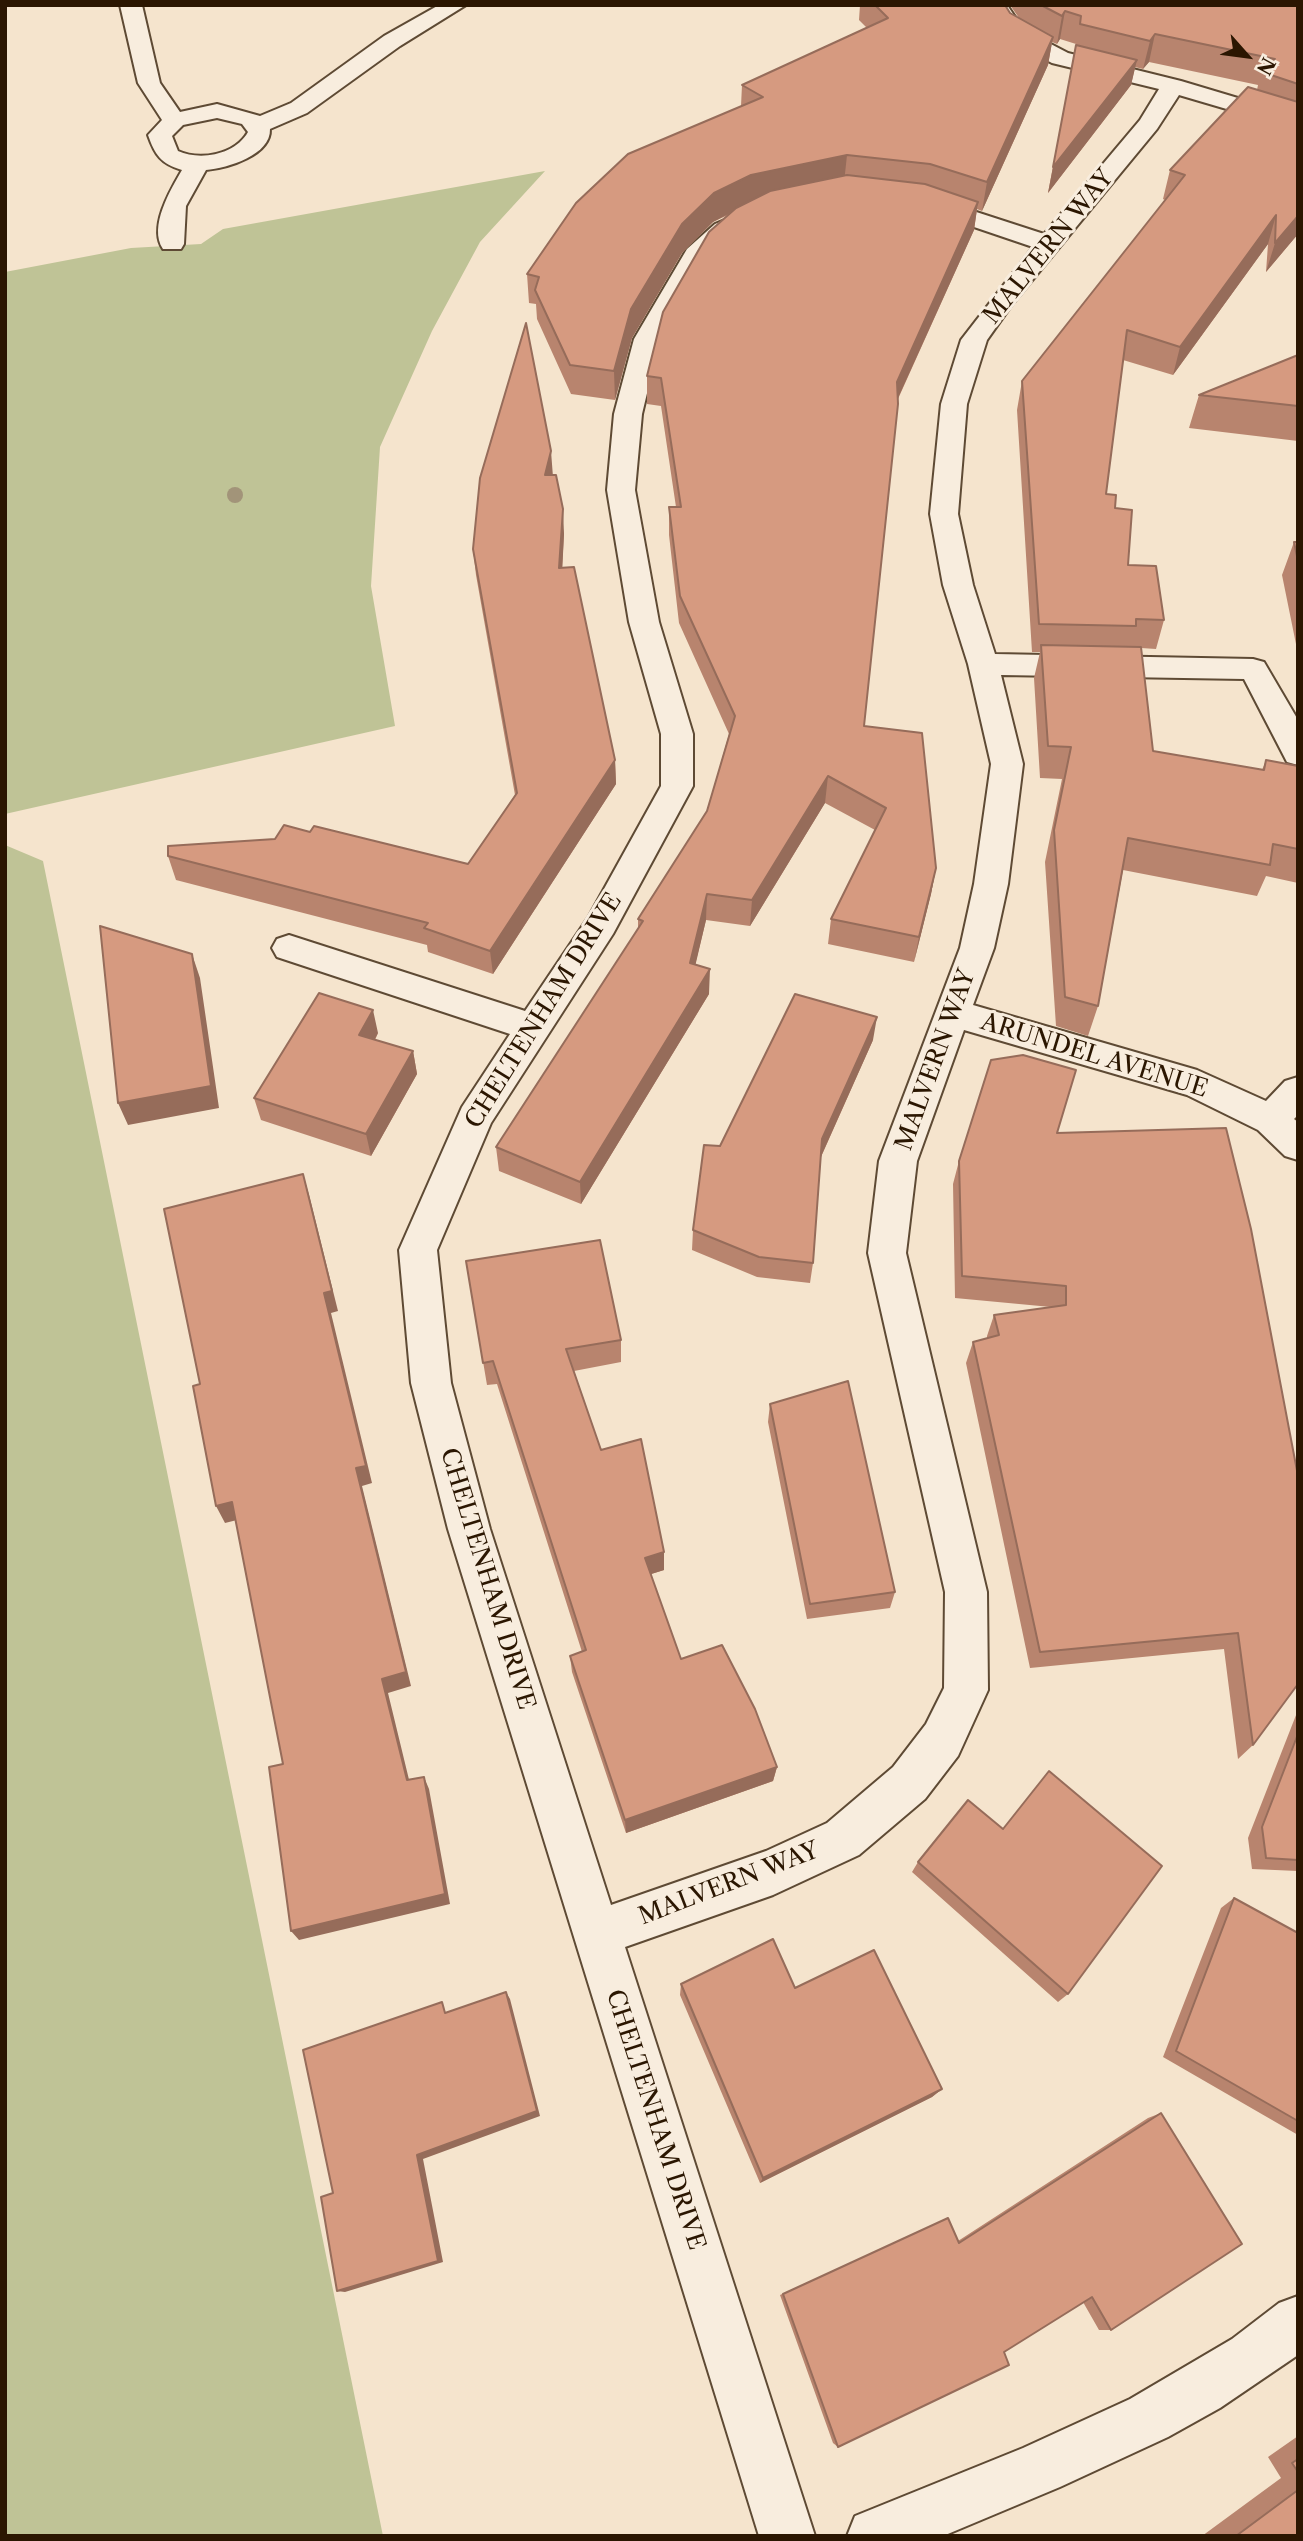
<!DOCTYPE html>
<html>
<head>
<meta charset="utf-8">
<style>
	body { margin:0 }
	#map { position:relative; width:1303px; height:2541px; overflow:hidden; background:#f5e4cd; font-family:"Libre Caslon Text",serif }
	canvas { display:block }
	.frame { position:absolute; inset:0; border:7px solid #2b1601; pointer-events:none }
	.north { position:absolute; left:1212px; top:21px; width:70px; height:70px; -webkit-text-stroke:5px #f8edde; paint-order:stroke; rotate:118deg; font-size:19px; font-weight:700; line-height:28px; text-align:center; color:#2b1601 }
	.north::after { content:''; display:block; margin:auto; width:24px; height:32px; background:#2b1601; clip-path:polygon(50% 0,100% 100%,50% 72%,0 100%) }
</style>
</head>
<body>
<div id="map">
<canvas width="1303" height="2541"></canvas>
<div class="frame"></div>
<div class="north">N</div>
</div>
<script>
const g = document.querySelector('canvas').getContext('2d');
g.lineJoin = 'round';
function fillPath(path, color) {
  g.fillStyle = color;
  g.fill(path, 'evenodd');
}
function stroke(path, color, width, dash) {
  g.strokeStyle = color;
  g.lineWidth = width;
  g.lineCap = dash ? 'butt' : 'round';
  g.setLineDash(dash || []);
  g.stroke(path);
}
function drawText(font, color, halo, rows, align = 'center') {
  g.font = font + ' "Libre Caslon Text",serif';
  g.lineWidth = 6;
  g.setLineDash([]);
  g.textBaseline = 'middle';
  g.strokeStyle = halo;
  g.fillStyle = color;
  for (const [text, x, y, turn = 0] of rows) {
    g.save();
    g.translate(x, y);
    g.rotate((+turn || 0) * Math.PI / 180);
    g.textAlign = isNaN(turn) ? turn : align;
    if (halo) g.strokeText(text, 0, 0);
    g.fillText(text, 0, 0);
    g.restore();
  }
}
const green = new Path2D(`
	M545,171L480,242L432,331L380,447L371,586L395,726L5,814V272L131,248L201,244L223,229Z
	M5,845L43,861L383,2536H5Z`);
const minor = new Path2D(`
	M120,5H142L160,83L180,112L217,104L260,116L291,103L384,36L439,5H466L400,46L307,113L270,129C271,155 228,168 206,170L186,206L184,244L181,249H163C148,227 171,189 182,170C161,164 155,155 148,135L162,120L138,83ZM217,118L242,124L248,132C235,155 200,161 178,151L172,136L183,125Z
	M985,5H1007L1024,30L1068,53L1181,81L1298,116V130L1179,95L1157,129L1011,306L987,340L967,404L958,514L973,585L995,654L1253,659L1264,662L1298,720V765L1287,762L1244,679L1001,675L1023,764L1008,884L994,948L973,1005L1197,1070L1266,1101L1285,1081L1298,1077V1115L1294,1119L1298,1122V1160L1285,1156L1258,1130L1187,1095L964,1030L917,1161L906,1253L987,1592L988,1690L958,1756L925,1799L859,1855L773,1895L625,1947L815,2536H759L448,1529L411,1383L399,1250L462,1107L510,1034L277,957L272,948L277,939L289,935L525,1011L589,916L661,786V734L629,622L607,490L614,414L634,339L687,249L715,224L739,214L748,216L751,221L706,258L660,339L642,414L635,490L659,622L693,734V786L613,934L491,1123L437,1250L451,1383L490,1529L611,1905L766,1851L827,1823L893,1767L926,1724L944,1688L945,1592L868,1253L879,1161L960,948L974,884L991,764L968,664L943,585L930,514L941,404L961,340L1033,247L918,208L915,203L918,198L927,196L1044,234L1140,120L1159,89L1052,63L1008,40Z
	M1298,2296V2355L1220,2408L1168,2437L1060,2487L943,2536H847L855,2516L1023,2448L1130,2399L1232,2339L1279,2303Z`);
const trees = [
	[235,495]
];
const wall = new Path2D(`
	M860,5H1005L1010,13L1019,18L1010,5H1298V234L1266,272L1268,244L1173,375L1123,360L1106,494L1115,508L1128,565L1164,620L1156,649L1141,648L1153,751L1262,770L1266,760L1298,766V883L1266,876L1257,896L1123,870L1098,1006L1088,1036L1056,1026L1045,862L1062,779L1040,778L1034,678L1040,652H1032L1017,410L1022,381L1165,200L1163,199L1170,170L1257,90L1258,85L1149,62L1143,69L1135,67L1131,85L1048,193L1076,44L1060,39L1057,44L1052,42L1048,65L982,211L977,209L974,230L898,399L864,726L936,868L931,894L914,962L828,944L831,919L875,830L825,803L750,926L706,920L695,965L709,994L581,1204L499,1171L496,1147L638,929V919L707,811L729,734L679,623L669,535V507H676L661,406L647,404V376L730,214L713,222L682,253L632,338L615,400L571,394L537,319L536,304L529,303L527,274L741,106L742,85L867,28L859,20Z
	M1298,355V441L1189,428L1199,395Z
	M553,475L564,534L562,568L615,760L616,784L493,974L428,952L427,945L176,880L168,856L275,839L310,832L468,864L515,795L476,575L473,549Z
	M1294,542H1298V654L1282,575Z
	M378,1033L375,1040L413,1051L417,1074L371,1156L261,1120L254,1098Z
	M873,1040L821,1157L813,1263L810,1283L757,1277L692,1250L693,1230L720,1146Z
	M1226,1128L1253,1745L1238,1759L1224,1649L1030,1668L966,1363L973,1342L987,1338V1336L994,1315L1051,1307L955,1298L953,1184L959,1161L1057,1133Z
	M466,1261L621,1340V1362L574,1371L601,1450L664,1570L651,1574L681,1659L777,1767L773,1781L626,1833L572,1672L570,1656L582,1652L497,1384L487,1385Z
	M770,1404L895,1592L890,1608L807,1619L768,1422Z
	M1298,1710V1871L1252,1869L1248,1838Z
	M918,1862L1068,1994L1058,2002L912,1872Z
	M1234,1898L1298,1933V2135L1163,2057L1221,1908Z
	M681,1984L795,1988L942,2089L932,2097L760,2183L680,1995Z
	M1161,2113L1111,2330H1099L1083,2302L838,2447L833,2443L780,2295L948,2218L958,2241L1148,2118Z
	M1298,2436V2536H1202L1281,2478L1268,2457Z`);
const shadedWall = new Path2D(`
	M1065,11L1060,39L1057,44L1062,16Z
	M1155,34L1149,62L1143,69L1150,41Z
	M1053,37L1048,65L982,211L987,182Z
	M1137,60L1131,85L1048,193L1053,167Z
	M847,155L844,183L749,203L713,222L682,253L632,338L615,400L614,371L631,309L682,224L714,193L751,175Z
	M978,202L974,230L893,409L897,382Z
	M1276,215L1268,244L1173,375L1180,347Z
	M1298,216V234L1266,272L1275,243Z
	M551,451L553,477L545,475Z
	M563,509L564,534L561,594L559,568Z
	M615,760L616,784L493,974L490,951Z
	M828,776L825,803L750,926L752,900Z
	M936,868L931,894L914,962L919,937Z
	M707,894L706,920L690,988V963Z
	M192,954L200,978L219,1108L128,1125L118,1103Z
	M710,969L709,994L581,1204L580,1182Z
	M373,1010L378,1033L365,1058L359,1035Z
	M877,1017L873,1040L819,1161L822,1139Z
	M413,1051L417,1074L371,1156L366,1134Z
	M303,1174L309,1195L338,1311L331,1313L372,1483L362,1486L411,1686L388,1693L412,1792L407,1780L382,1679L356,1468Z
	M232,1502L241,1519L225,1523L216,1506Z
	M664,1552V1570L645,1576V1558Z
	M777,1767L773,1781L626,1833L625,1820Z
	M424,1777L429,1789L450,1904L299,1940L291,1931Z
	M506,1992L510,1999L540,2116L423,2159L443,2262L345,2292L337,2291L417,2155Z
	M942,2089L932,2097L760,2183L763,2178Z`);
const building = new Path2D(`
	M875,5H1005L1010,13L1053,37L987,182L930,164L847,155L751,175L714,193L682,224L631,309L614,371L570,365L535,290L539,277L527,274L576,203L628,154L763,97L742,85L888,18Z
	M1041,5H1298V84L1262,72L1275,59L1155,34L1150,41L1080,24L1081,16L1065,11L1062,16Z
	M1076,45L1137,60L1053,167Z
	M1248,87L1298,102V216L1275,243L1276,215L1180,347L1127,330L1106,494L1116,495L1115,508L1132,510L1128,565L1156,566L1164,620L1136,619V626L1039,624L1022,381L1185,175L1170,170Z
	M847,175L925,184L978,202L897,382L898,404L864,726L922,733L936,868L919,937L831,919L886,808L828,776L752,900L707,894L690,963L710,969L580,1182L496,1147L643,921L638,919L707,811L735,716L680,596L669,507H681L661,378L647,376L663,312L709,232L736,208L770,191Z
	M526,323L551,451L545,475H556L563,509L559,568L574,567L615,760L490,951L424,928L428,923L168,856V846L275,839L284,825L310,832L314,826L468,864L517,793L473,549L480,478Z
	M1298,355V406L1199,395Z
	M1294,542H1298V561Z
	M1041,645L1141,647L1153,751L1264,770L1266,760L1298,766V849L1273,844L1270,865L1128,838L1098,1006L1065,997L1054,830L1071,747L1048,746Z
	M100,926L192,954L211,1086L118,1103Z
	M319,993L373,1010L359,1035L413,1051L366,1134L254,1098Z
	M795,994L877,1017L822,1139L813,1263L759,1257L693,1230L704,1145L720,1146Z
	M1023,1055L1076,1070L1057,1133L1226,1128L1251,1229L1298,1476V1684L1253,1745L1238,1633L1040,1652L973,1342L999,1335L994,1315L1066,1305V1286L962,1276L959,1161L991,1060Z
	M303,1174L332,1291L324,1293L366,1466L356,1468L406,1672L382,1679L407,1780L424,1777L445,1894L291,1931L269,1767L283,1764L232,1502L216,1506L193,1386L200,1384L164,1209Z
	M600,1240L621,1340L566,1349L601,1450L641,1439L664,1552L645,1558L681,1659L722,1645L755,1709L777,1767L625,1820L570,1656L586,1650L493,1361L483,1363L466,1261Z
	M848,1381L895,1592L810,1604L770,1404Z
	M1298,1734V1860L1266,1858L1262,1827Z
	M1049,1771L1162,1866L1068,1994L918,1862L968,1800L1003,1829Z
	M1234,1898L1298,1933V2121L1176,2051Z
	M773,1939L795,1988L874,1950L942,2089L763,2178L681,1984Z
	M506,1992L537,2111L417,2155L438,2261L337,2291L321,2197L333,2193L303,2050L442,2002L445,2013Z
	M1161,2113L1242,2244L1111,2330L1092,2297L1004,2352L1009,2365L838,2447L783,2294L948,2218L959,2243Z
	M1298,2459V2472L1292,2463Z
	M1298,2490V2536H1236Z`);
const streetNames = [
	["MALVERN WAY",1049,247,-51],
	["CHELTENHAM DRIVE",544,1011,-58],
	["ARUNDEL AVENUE",1094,1056,17],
	["MALVERN WAY",936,1060,-70],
	["CHELTENHAM DRIVE",487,1579,73],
	["MALVERN WAY",729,1884,-21],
	["CHELTENHAM DRIVE",655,2120,72]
];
fillPath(green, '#bfc396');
stroke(minor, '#5e4a34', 4);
fillPath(minor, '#f8edde');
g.fillStyle = '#a29479';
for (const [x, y] of trees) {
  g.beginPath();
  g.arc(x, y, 8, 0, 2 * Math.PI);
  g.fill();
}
fillPath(wall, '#b8846e');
fillPath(shadedWall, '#966c5a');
fillPath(building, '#d69a80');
stroke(building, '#966c5a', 2);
drawText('24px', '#2b1601', '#f8edde', streetNames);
</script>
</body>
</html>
